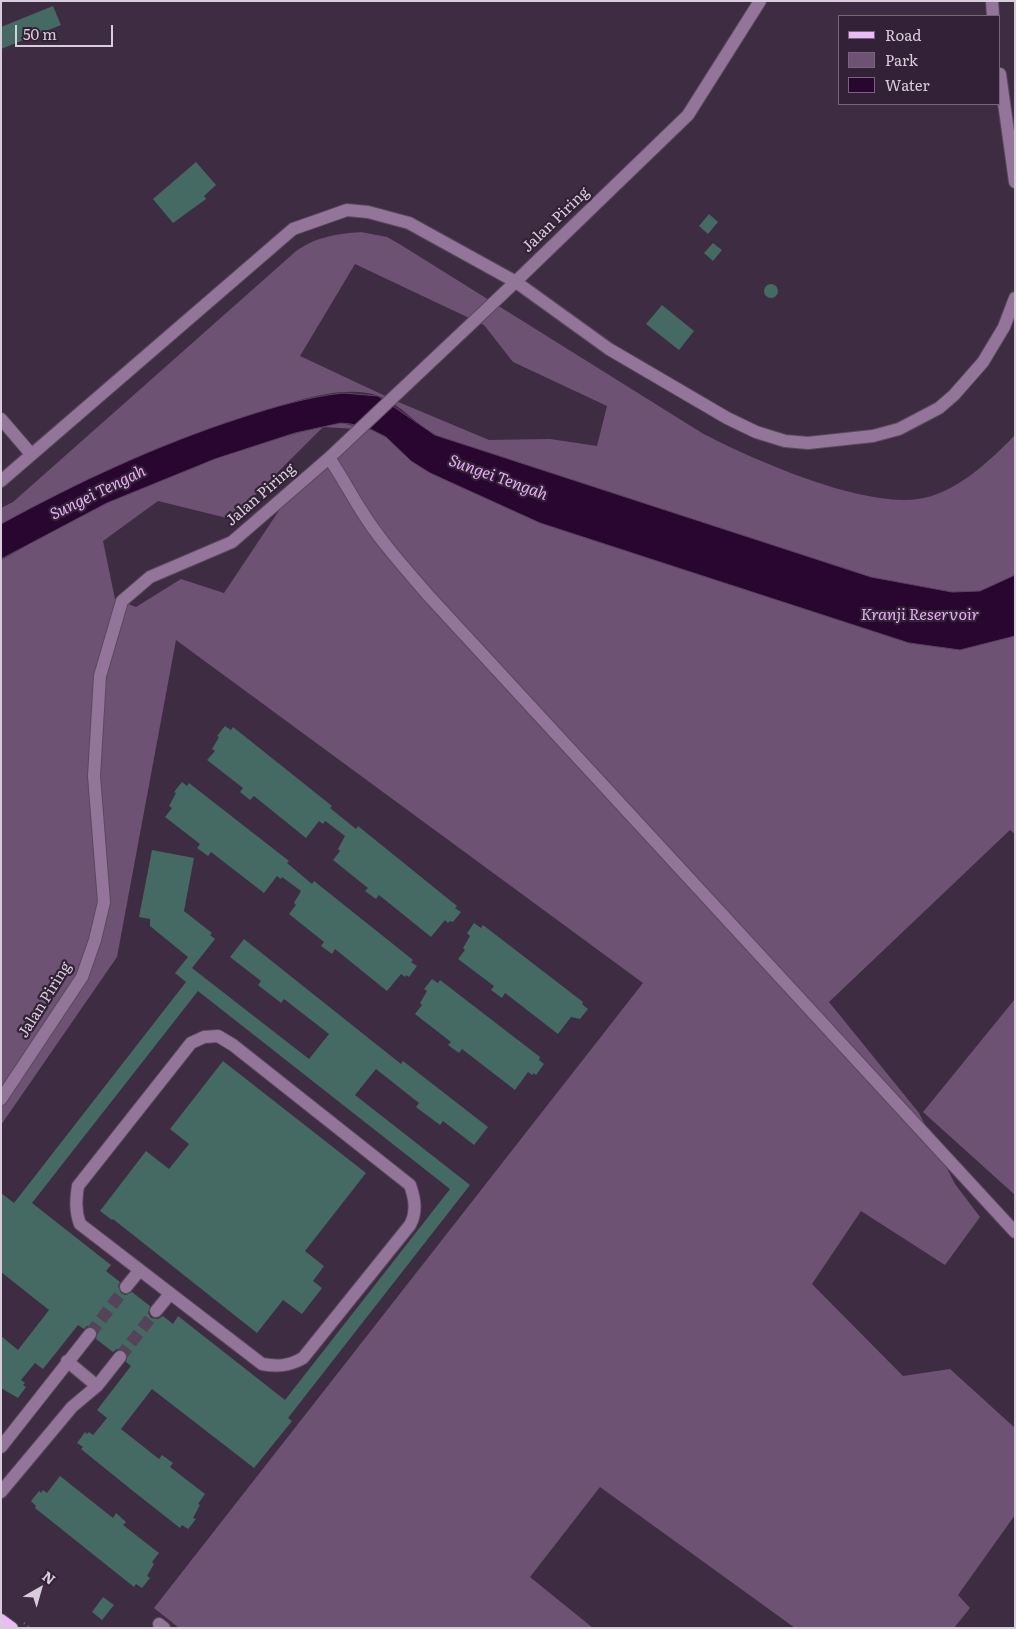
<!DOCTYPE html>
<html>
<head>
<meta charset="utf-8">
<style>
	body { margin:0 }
	#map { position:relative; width:1016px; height:1629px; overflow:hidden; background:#3e2c42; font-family:Literata,serif }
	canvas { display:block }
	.frame { position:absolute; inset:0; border:2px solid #d8cdda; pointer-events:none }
	.legend { position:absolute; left:838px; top:15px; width:162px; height:90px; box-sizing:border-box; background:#332237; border:1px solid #756678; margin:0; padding:6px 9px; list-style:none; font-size:15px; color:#d8cdda }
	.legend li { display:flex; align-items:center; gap:10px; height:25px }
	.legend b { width:25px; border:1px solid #756678 }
	.north { position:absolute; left:15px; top:1564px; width:50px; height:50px; -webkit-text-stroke:4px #332237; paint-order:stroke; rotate:38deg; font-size:14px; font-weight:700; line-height:20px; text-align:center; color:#d8cdda }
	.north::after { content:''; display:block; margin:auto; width:18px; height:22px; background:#d8cdda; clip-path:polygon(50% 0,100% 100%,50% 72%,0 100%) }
	.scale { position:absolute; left:15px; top:25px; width:98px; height:22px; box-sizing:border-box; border:2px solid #d8cdda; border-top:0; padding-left:6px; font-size:15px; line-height:18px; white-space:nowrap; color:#d8cdda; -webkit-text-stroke:4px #332237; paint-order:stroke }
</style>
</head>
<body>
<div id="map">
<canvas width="1016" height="1629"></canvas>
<div class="frame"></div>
<ul class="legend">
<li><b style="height:6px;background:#ecbaf7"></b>Road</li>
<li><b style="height:14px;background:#6e5274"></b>Park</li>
<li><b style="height:14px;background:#290630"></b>Water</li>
</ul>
<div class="north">N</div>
<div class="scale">50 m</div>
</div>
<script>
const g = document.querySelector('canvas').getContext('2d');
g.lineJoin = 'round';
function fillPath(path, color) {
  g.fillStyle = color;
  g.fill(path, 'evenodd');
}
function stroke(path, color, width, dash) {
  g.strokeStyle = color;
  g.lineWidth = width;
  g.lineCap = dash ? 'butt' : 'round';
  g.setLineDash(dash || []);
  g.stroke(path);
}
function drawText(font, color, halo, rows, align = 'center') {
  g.font = font + ' Literata,serif';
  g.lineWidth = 4.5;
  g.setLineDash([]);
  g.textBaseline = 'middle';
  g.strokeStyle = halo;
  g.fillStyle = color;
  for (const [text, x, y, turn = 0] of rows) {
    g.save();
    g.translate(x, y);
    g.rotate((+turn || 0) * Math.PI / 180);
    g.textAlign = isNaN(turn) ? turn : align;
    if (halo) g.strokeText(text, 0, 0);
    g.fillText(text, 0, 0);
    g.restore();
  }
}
const green = new Path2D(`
	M361,232L387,237L401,245L702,433C753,460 861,507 918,499C955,494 990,461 1015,435V575L980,591L952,592L871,577L435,435C416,424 400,404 379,396C343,383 290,403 256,413C167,442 83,479 1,524V508L13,502L295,252C315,237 336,234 361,232ZM355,264L484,325L513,362L607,406L597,446L550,439L489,440L396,401L300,356Z
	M341,423L372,430L386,437L411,461L430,473L540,523L909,643L960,650L1015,636V834L1010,830L829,1002L919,1113L955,1184L980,1217L945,1265L861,1211L812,1284L903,1376L950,1369L1015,1428V1515L958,1595L970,1608L954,1628H795L600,1487L530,1577L593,1628H179L154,1608L643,983L176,640L117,957L1,1125V560C27,546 52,530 78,517C160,475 251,441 341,423ZM323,427L357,429L294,488L224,593L181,579L136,607L115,599L103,541L158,501L231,519Z
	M1015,999V1195L923,1112Z`);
const water = new Path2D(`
	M343,393L378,396L435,435L871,577L952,592L980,591L1015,575V636L960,650L909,643L540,523L430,473L411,461L386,437L372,430L351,424L341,423L295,433L215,459L107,503L1,559V524C78,482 157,445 240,418C274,407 307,397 343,393Z`);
const building = new Path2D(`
	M53,6L61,25L1,49V27Z
	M196,162L216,185L204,196L206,199L173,223L153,199Z
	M709,214L718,222L708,234L699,226Z
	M713,243L722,250L713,261L704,253Z
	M764 291a7 7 0 1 1 14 0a7 7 0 1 1-14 0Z
	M662,305L694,331L679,350L646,324Z
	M225,726L231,730L233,727L332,806L330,808L356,829L358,826L457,906L455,908L461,912L453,922L450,921L448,923L445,920L431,937L379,895L376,899L365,891L368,888L333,860L340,851L338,849L345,836L328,823L325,821L323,824L319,821L306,838L254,796L250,800L240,792L243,788L207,760L215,751L212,749L219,737L217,736Z
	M182,782L187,786L189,783L289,861L287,863L293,868L312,884L314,881L413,960L411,962L417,966L409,977L406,975L405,977L401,974L387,991L335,949L332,954L321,946L324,942L289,914L296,905L294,903L301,891L282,877L281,879L277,876L264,893L211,852L208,856L197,848L200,844L165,817L172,808L169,806L176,793L174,792Z
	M152,850L194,858L184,911L212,933L210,935L215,939L192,968L309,1059L329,1034L284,999L281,1003L258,985L261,981L230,957L244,939L401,1064L403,1061L488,1127L474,1145L443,1121L440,1125L416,1107L419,1103L376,1069L355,1095L470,1185L288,1418L292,1421L254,1468L152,1389L121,1429L159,1459L162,1455L173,1463L170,1467L205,1494L198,1504L200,1505L193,1518L196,1519L188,1529L182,1525L180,1528L133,1491L81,1449L83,1447L77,1443L85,1432L87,1434L89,1432L93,1435L107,1418L97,1410L131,1366L126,1362L128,1354L125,1350L117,1349L113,1352L96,1339L98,1331L95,1327L87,1326L84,1329L78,1325L43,1369L35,1363L21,1380L25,1383L23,1385L26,1387L18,1398L1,1388V1336L18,1350L49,1310L1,1272V1193L14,1203L186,982L175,973L188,957L150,926V919L139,917ZM198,991L450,1189L285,1400L178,1316L173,1324L163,1316L158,1319L151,1318L148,1313L150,1306L132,1292L125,1295L121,1293L118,1286L120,1282L106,1271L111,1265L32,1203Z
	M474,923L481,928L483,925L583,1002L582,1004L588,1009L580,1019L571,1017L558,1034L505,993L502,998L491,990L494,986L458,959L465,950L463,948L470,936L467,933Z
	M432,979L438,983L440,980L540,1057L539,1060L544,1064L536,1075L534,1073L532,1075L528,1072L515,1090L462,1049L459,1053L448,1045L451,1042L415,1014L422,1005L420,1003L427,991L424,989Z
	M223,1061L366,1173L305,1251L324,1266L313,1281L322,1288L302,1314L283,1300L257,1333L113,1219L112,1220L100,1211L146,1151L169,1169L189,1144L170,1129Z
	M60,1476L113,1518L116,1513L126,1522L123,1525L159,1553L152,1562L154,1564L147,1576L150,1578L142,1588L136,1584L134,1587L35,1508L36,1506L31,1501L39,1491L41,1493L43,1490L47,1493Z
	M103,1597L114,1605L102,1620L92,1612Z`);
const minorTunnel = new Path2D(`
	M90,1334L126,1287
	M120,1357L156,1311`);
const path = new Path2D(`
	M24,1623L30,1628`);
const minor = new Path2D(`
	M992,1L993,16
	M1000,74L1015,182
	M1,419L31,454
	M329,458C341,475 350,493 361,510C380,541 405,568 428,595L1015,1232
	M1,481L293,229L347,210L368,212L409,223L516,282L609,349L727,418L756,432L785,441L808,443L873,436L899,429L939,408L954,395L983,362L1004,327L1015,298
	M218,1036L233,1045L410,1185C415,1199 417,1212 410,1225L303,1358C289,1366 278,1367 262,1364L80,1224C75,1211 76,1199 78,1186L191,1043L204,1037Z
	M1,1099L82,977L95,940L104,902L94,776L100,676L122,601L150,577L232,542L329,458L508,289L688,115L760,1
	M126,1287L139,1271
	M156,1311L170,1294
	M67,1361L97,1386
	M1,1447L90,1334
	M1,1492L72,1407L97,1386L120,1357
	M159,1624L164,1628`);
const major = new Path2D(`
	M1,1620L12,1628`);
const streetNames = [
	["Jalan Piring",556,220,-44],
	["Jalan Piring",261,495,-41],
	["Jalan Piring",45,1000,-58]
];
const waterNames = [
	["Sungei Tengah",498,478,20],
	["Sungei Tengah",98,493,-26],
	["Kranji Reservoir",920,615]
];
fillPath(green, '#6e5274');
fillPath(water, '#290630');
stroke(water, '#5e4263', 1);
fillPath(building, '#446a63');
stroke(minorTunnel, '#554459', 12, [12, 6]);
stroke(minor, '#5a495d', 14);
stroke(major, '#5a495d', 14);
stroke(path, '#77687a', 2.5, [1, 4]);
stroke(minor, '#93759a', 12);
stroke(major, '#ecbaf7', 12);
drawText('15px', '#d8cdda', '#332237', streetNames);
drawText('italic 16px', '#e7adf4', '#332237', waterNames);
</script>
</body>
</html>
